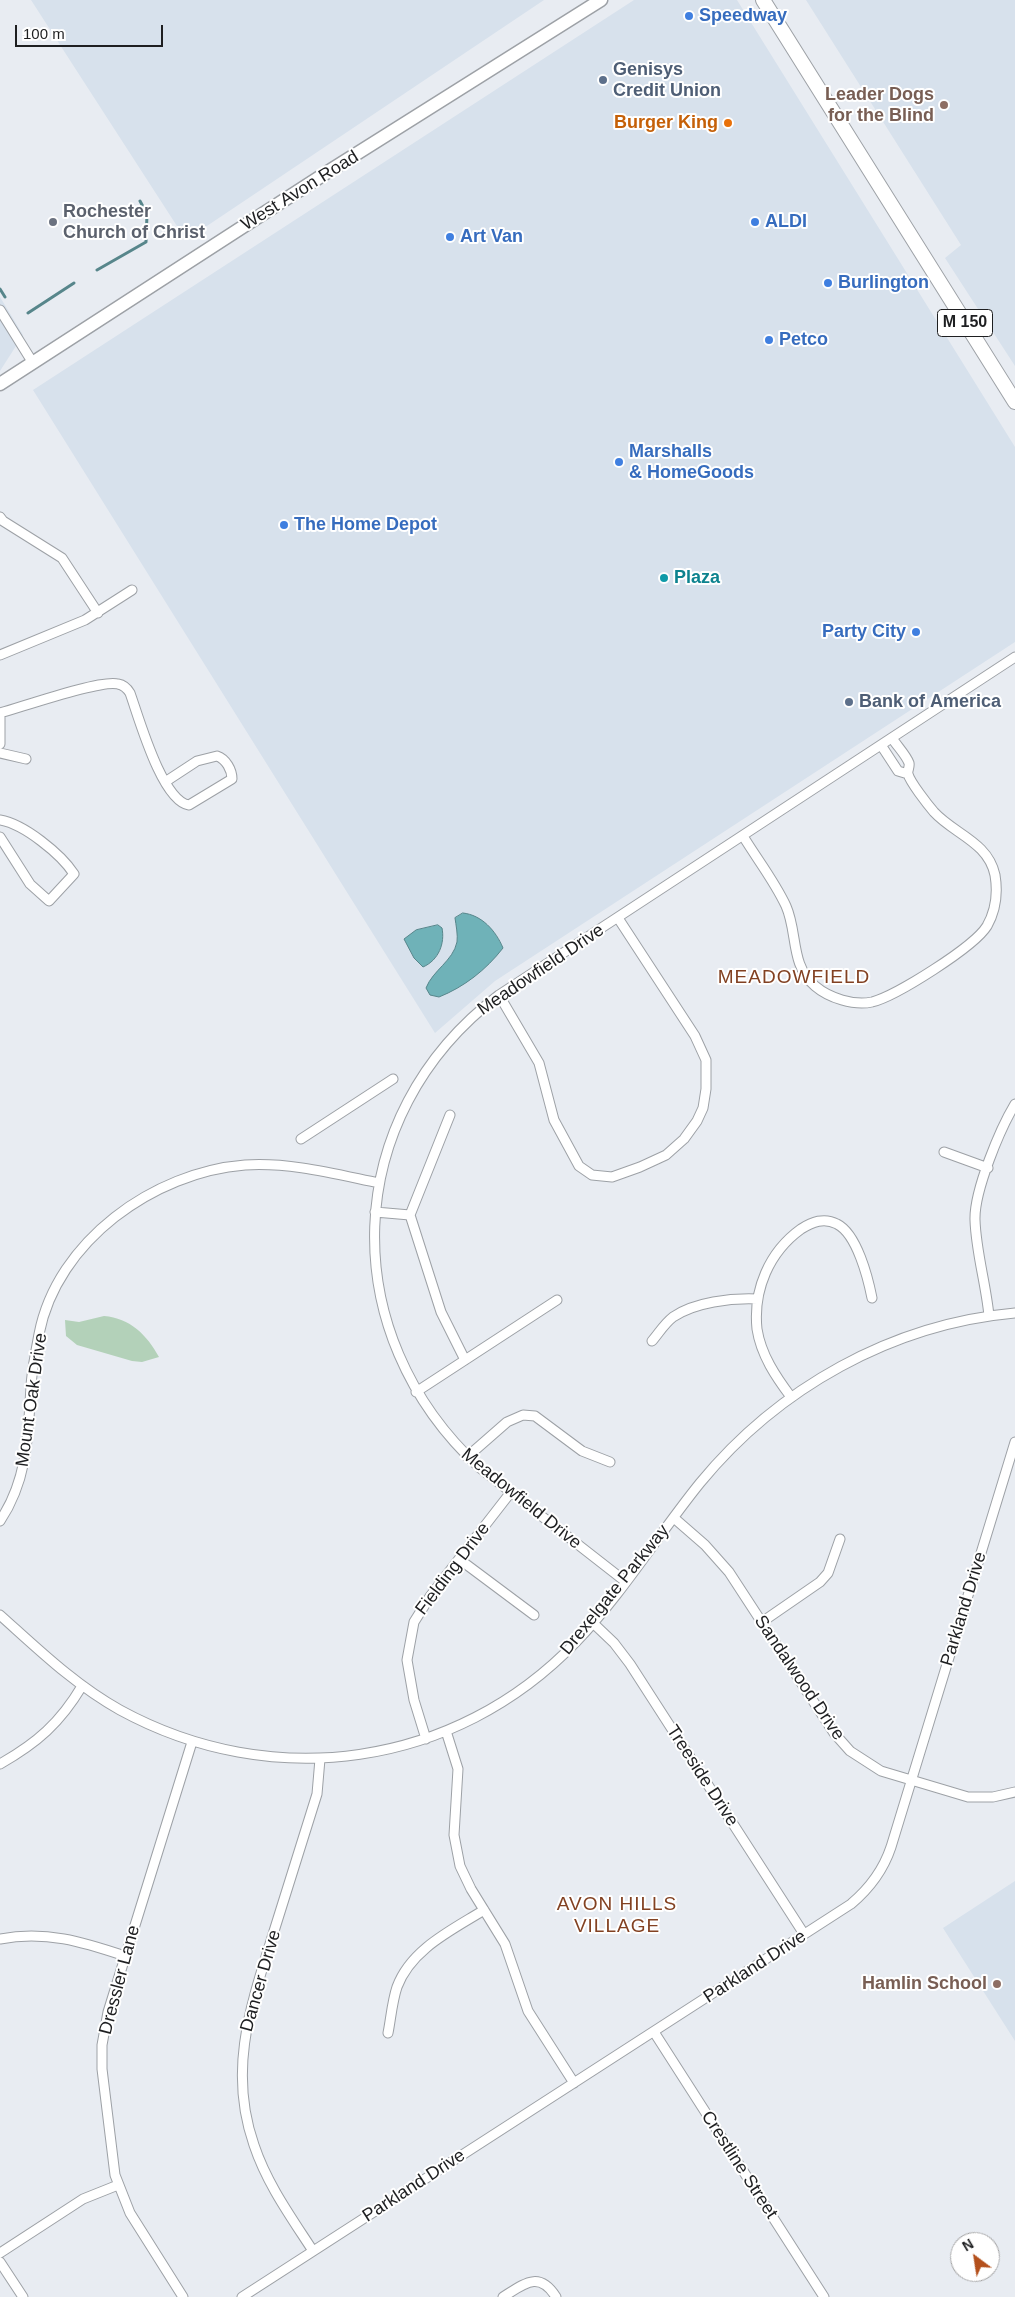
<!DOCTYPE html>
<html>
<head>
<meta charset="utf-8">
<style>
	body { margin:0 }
	#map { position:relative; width:1015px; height:2297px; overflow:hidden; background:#e8ecf2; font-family:Arial,sans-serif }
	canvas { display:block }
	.north { position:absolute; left:950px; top:2232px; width:50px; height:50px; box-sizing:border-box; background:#fff; border:1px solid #a5a5a6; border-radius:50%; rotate:329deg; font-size:14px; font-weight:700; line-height:20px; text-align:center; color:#1e1f21 }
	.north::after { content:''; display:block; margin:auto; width:18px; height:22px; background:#b4501c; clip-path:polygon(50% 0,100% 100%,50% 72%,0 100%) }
	.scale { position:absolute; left:15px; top:25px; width:148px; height:22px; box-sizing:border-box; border:2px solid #1e1f21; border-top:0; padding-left:6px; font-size:15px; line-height:18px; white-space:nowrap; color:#1e1f21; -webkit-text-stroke:4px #fff; paint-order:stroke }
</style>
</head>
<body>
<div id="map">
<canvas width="1015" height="2297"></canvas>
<div class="north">N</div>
<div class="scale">100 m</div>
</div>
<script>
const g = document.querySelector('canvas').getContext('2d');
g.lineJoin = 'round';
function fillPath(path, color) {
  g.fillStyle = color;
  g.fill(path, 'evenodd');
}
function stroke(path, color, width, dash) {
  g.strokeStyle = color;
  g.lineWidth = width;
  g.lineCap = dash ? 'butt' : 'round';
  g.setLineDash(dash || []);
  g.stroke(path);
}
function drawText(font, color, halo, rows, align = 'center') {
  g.font = font + ' Arial,sans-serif';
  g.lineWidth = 4;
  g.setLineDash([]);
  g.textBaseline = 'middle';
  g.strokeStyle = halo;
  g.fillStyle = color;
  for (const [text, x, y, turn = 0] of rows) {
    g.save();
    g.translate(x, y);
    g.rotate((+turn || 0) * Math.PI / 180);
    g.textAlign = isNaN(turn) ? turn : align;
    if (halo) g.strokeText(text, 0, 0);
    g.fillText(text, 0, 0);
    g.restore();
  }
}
const built = new Path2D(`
	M31,0H544L186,240Z
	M634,0H737L1015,447V642L495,981L435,1033L33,390Z
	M806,0H1015V366L945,258L961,245Z
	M0,297L23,335L0,371Z
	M1015,1881V2041L943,1928Z`);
const green = new Path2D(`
	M104,1316C130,1318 147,1335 159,1357L142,1362L132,1361L77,1345L66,1336L65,1320L79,1322Z`);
const water = new Path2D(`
	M463,913C482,915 496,931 503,948C486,970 464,987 439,997L430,995L426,988C433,970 453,961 457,942C458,935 456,925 455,918Z
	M438,925L442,928C445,943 439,960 423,967L414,958L404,939L416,930Z`);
const stream = new Path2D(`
	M97,270L146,242L147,214L140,201
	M0,289L5,297
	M28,313L74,283`);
const minor = new Path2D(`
	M0,310L33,363
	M0,517L3,521L62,558L98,613
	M0,655L85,620L132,590
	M0,713C22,707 101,679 118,684C124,685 127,688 130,693C139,718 162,801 189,805L232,779C232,770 226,759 217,756L197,761L165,782
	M0,713V744
	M881,745L898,771L908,774
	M0,753L26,759
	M0,820C24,824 61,854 74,874L49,901L30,884L0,837
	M743,836C757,859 775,882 786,906C798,933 790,965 815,986C829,998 854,1006 872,1002C896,996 974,947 987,926C996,910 998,893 995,875C988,842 954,834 934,812C928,805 910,782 908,774C907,771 910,767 909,763C906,755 897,746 892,738
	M499,995L539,1063L554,1120L579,1166L592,1175L612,1177L640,1167L666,1155L684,1139L697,1121L703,1108L706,1089V1060L695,1036L618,918
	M450,1115L410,1215L441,1312L465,1360
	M301,1139L393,1079
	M944,1152L988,1168
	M375,1212L410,1215
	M989,1316C986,1284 976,1252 975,1220C974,1191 1000,1129 1015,1104
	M652,1341C659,1333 664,1324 673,1317C695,1302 731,1298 757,1299
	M416,1392L557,1300
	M791,1397C776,1377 761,1355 757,1329C753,1290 769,1252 801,1229C812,1222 824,1217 837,1224C857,1234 868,1278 872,1298
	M467,1457L507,1422L523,1415L535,1416L582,1451L610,1462
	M674,1518L705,1545L729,1572L834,1733L850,1751L881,1771L968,1797H993L1015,1792
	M0,1521C28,1479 28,1435 31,1386C32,1369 36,1351 39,1334C57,1241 154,1172 245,1165C290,1162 335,1174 379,1183
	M459,1559L534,1615
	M626,1582L480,1468C334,1334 339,1116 499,995L1015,657
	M0,1615C38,1649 75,1685 120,1710C272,1793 455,1768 576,1642C622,1594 658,1535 700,1483C778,1388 892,1324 1015,1313
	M762,1622L820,1582L828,1573L840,1539
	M593,1623L614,1643L630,1664L804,1934
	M446,1731L458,1769L454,1835L460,1866L471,1889L505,1944L528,2011L574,2083
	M426,1739L414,1700L407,1660L414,1622L431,1595L511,1492
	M0,1764C37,1743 60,1723 82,1686
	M0,1939C45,1930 83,1942 125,1956
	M654,2032L824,2297
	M388,2033C391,2018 392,2002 397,1987C411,1949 452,1930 484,1910
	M313,2251C291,2217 267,2184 254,2145C227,2068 252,2002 275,1928C289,1883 303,1839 317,1794L320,1759
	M0,2253L83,2199L118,2185
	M0,2262L23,2297
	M183,2297L130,2213L115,2175L102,2069V2045L108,2012L192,1742
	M242,2297L851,1904C870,1888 883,1871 891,1847L1015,1442
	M503,2297C524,2284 539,2270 556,2297`);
const secondary = new Path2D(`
	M0,384L326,173L601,0`);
const primary = new Path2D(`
	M763,0L1015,402`);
const markers = [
	[689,16,5,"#3f7fe0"],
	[603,80,5,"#5c6f8a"],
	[944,105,5,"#8d6e63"],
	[728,123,5,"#e8710a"],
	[53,222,5,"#6b7280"],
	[755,222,5,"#3f7fe0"],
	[450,237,5,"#3f7fe0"],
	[828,283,5,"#3f7fe0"],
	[769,340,5,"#3f7fe0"],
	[619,462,5,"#3f7fe0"],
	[284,525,5,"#3f7fe0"],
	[664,578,5,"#0f9aa8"],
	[916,632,5,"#3f7fe0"],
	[849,702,5,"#5c6f8a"],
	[997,1984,5,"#8d6e63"]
];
const shields = [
	[965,323,55]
];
const shieldNames = [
	["M 150",965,323]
];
const shopNames = [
	["Speedway",699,16],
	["ALDI",765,222],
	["Art Van",460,237],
	["Burlington",838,283],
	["Petco",779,340],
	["Marshalls",629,452],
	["& HomeGoods",629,473],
	["The Home Depot",294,525],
	["Party City",906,632,"right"]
];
const serviceNames = [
	["Genisys",613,70],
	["Credit Union",613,91],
	["Bank of America",859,702]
];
const educationNames = [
	["Leader Dogs",934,95],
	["for the Blind",934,116],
	["Hamlin School",987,1984]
];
const foodNames = [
	["Burger King",718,123]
];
const streetNames = [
	["West Avon Road",300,191,-32],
	["Meadowfield Drive",541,970,-34],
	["Mount Oak Drive",32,1400,-82],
	["Meadowfield Drive",521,1499,39],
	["Fielding Drive",453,1569,-53],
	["Drexelgate Parkway",615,1590,-51],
	["Parkland Drive",964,1609,-73],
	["Sandalwood Drive",799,1678,56],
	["Treeside Drive",702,1776,57],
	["Parkland Drive",755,1967,-33],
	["Dressler Lane",120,1980,-75],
	["Dancer Drive",261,1981,-74],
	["Crestline Street",739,2165,57],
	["Parkland Drive",414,2186,-33]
];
const worshipNames = [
	["Rochester",63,212],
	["Church of Christ",63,233]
];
const cultureNames = [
	["Plaza",674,578]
];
const neighbourhoodNames = [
	["MEADOWFIELD",794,978],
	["AVON HILLS",617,1905],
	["VILLAGE",617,1927]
];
fillPath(built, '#d7e1ec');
fillPath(green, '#b3d1b9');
fillPath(water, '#6fb2b8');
stroke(water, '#57868b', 1);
stroke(stream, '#57868b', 3);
stroke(minor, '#9da1a6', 11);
stroke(secondary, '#9da1a6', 15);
stroke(primary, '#9da1a6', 16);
stroke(minor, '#fff', 9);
stroke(secondary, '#fff', 12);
stroke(primary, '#fff', 14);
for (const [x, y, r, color] of markers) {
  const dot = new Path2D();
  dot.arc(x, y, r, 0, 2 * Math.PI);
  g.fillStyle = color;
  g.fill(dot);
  stroke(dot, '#fff', 2);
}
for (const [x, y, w] of shields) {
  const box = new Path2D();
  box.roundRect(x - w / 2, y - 13.5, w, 27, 4);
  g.fillStyle = '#fff';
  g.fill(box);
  stroke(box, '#1e1f21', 1);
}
drawText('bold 16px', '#1e1f21', null, shieldNames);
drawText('bold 18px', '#366cbe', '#fff', shopNames, 'left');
drawText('bold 18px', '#4e5e75', '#fff', serviceNames, 'left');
drawText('bold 18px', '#785e54', '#fff', educationNames, 'right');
drawText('bold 18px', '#c56008', '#fff', foodNames, 'right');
drawText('18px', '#1e1f21', '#fff', streetNames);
drawText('bold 18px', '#5b616d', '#fff', worshipNames, 'left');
drawText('bold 18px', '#0d838f', '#fff', cultureNames, 'left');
g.letterSpacing = '1px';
drawText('19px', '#824122', '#fff', neighbourhoodNames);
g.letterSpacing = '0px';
</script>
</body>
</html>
